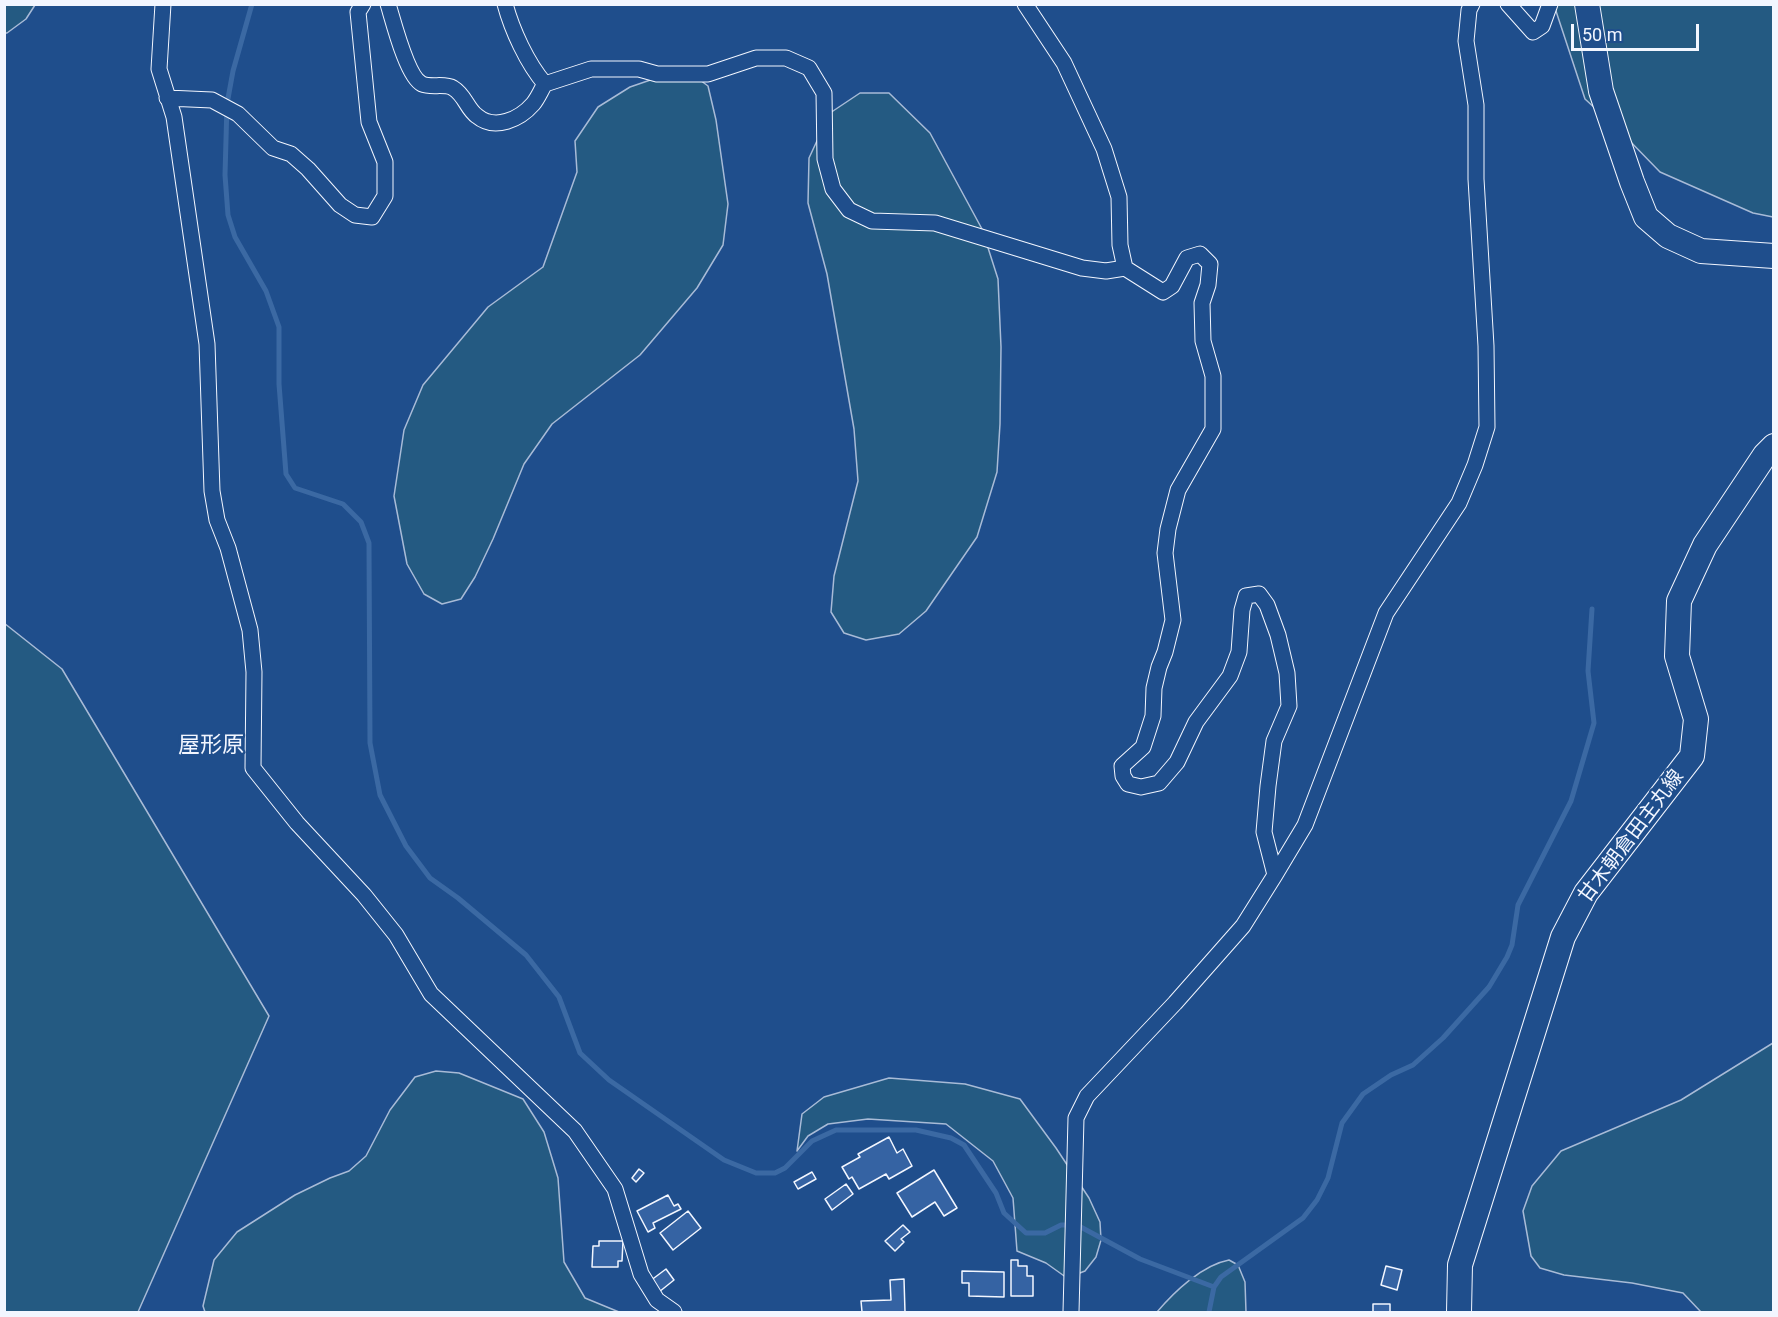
<!DOCTYPE html>
<html>
<head>
<meta charset="utf-8">
<style>
	body { margin:0 }
	#map { position:relative; width:1778px; height:1317px; overflow:hidden; background:#1f4e8c; font-family:Roboto,sans-serif }
	canvas { display:block }
	.frame { position:absolute; inset:0; border:6px solid #f2f6ff; pointer-events:none }
	.scale { position:absolute; left:1571px; top:24px; width:128px; height:27px; box-sizing:border-box; border:3px solid #f2f6ff; border-top:0; padding-left:8px; font-size:18px; line-height:21px; white-space:nowrap; color:#f2f6ff; -webkit-text-stroke:4px #1f4e8c; paint-order:stroke }
</style>
</head>
<body>
<div id="map">
<canvas width="1778" height="1317"></canvas>
<div class="frame"></div>
<div class="scale">50 m</div>
</div>
<script>
const g = document.querySelector('canvas').getContext('2d');
g.lineJoin = 'round';
function fillPath(path, color) {
  g.fillStyle = color;
  g.fill(path, 'evenodd');
}
function stroke(path, color, width, dash) {
  g.strokeStyle = color;
  g.lineWidth = width;
  g.lineCap = dash ? 'butt' : 'round';
  g.setLineDash(dash || []);
  g.stroke(path);
}
function drawText(font, color, halo, rows, align = 'center') {
  g.font = font + ' Roboto,"Noto Sans JP",sans-serif';
  g.lineWidth = 4.5;
  g.setLineDash([]);
  g.textBaseline = 'middle';
  g.strokeStyle = halo;
  g.fillStyle = color;
  for (const [text, x, y, turn = 0] of rows) {
    g.save();
    g.translate(x, y);
    g.rotate((+turn || 0) * Math.PI / 180);
    g.textAlign = isNaN(turn) ? turn : align;
    if (halo) g.strokeText(text, 0, 0);
    g.fillText(text, 0, 0);
    g.restore();
  }
}
const green = new Path2D(`
	M5,4H35V5L26,19L7,33H5Z
	M1554,5H1773V217L1753,213L1660,172L1623,134L1585,99Z
	M692,74L708,86L716,120L728,204L723,245L697,288L640,355L552,424L524,464L493,539L475,577L461,599L442,604L424,594L407,564L394,496L404,430L423,385L488,307L543,267L577,172L575,141L598,107L630,87L662,76Z
	M860,93H889L930,133L982,229L998,279L1001,347L1000,424L997,472L977,537L926,611L899,634L866,640L844,633L831,612L834,576L858,481L854,429L827,274L808,203L809,158L830,113Z
	M4,623L62,669L269,1016L138,1312H5Z
	M1773,1043V1312H1701L1683,1293L1632,1283L1564,1275L1540,1268L1531,1256L1523,1211L1532,1186L1561,1151L1681,1100Z
	M436,1071L459,1073L523,1099L544,1132L558,1178L564,1262L585,1298L619,1312H205L203,1306L214,1260L237,1232L295,1195L330,1178L349,1171L366,1156L390,1110L415,1077Z
	M889,1078L965,1084L1020,1099L1056,1148L1089,1198L1100,1222L1101,1240L1096,1257L1085,1271L1067,1278L1046,1263L1017,1251L1013,1198L993,1161L946,1124L868,1119L828,1124L808,1136L797,1151L802,1114L824,1097Z
	M1229,1260L1238,1265L1245,1282L1246,1312H1157C1174,1292 1202,1265 1229,1260Z`);
const stream = new Path2D(`
	M252,4L233,71L227,104L225,175L228,215L235,237L266,291L279,327V384L286,474L295,488L343,504L361,522L369,543L370,743L380,795L406,846L430,878L458,898L526,955L559,997L580,1053L609,1080L724,1160L756,1173H775L785,1168L812,1141L836,1130H916L951,1138L964,1145L996,1193L1004,1213L1026,1233H1045L1061,1225H1077L1140,1259L1214,1287
	M1209,1312L1214,1287L1221,1277L1303,1218L1317,1200L1328,1178L1342,1123L1363,1094L1391,1075L1413,1065L1443,1038L1489,987L1507,957L1512,945L1518,905L1571,801L1594,723L1588,671L1592,609`);
const building = new Path2D(`
	M889,1137L897,1153L903,1149L912,1166L889,1179L886,1174L859,1189L852,1177L849,1179L842,1167L860,1157L858,1154Z
	M639,1169L644,1173L636,1182L632,1178Z
	M934,1170L957,1208L944,1216L935,1202L912,1217L897,1193Z
	M812,1172L816,1179L798,1189L794,1182Z
	M846,1184L853,1194L832,1210L825,1199Z
	M668,1195L674,1206L678,1204L681,1209L653,1223L655,1228L648,1232L637,1211Z
	M688,1211L701,1228L673,1250L660,1233Z
	M903,1225L910,1232L901,1239L904,1242L895,1251L885,1241Z
	M599,1241H623L622,1261H618V1267H592L593,1246H599Z
	M1011,1260H1018V1266H1027V1276H1033V1296H1011Z
	M1386,1266L1402,1270L1397,1290L1381,1285Z
	M666,1269L674,1280L659,1292L650,1281Z
	M962,1271L1004,1272V1297L969,1296V1283H962Z
	M904,1279L905,1312H862L861,1301L891,1300L890,1280Z
	M1373,1304H1390V1312H1406H1373Z`);
const minor = new Path2D(`
	M163,4L159,69L174,117L207,344L212,491L217,520L228,548L250,630L254,672L253,768L297,823L364,895L396,935L431,994L575,1131L615,1189L641,1274L657,1300L674,1312
	M388,4C393,20 407,77 422,84C431,88 445,83 453,88C465,95 467,109 477,116C495,131 520,119 533,104C538,98 541,90 545,84L591,69H639L657,74H708L756,58H786L809,68L824,93L825,159L833,189L849,210L872,221L935,223L1082,268L1106,271L1125,268L1163,292L1172,286L1187,258L1200,254L1210,264L1208,285L1202,303L1203,341L1213,376V429L1178,490L1168,529L1165,553L1173,620L1165,652L1159,667L1154,688L1153,716L1143,747L1122,766L1123,776L1128,784L1141,787L1159,783L1177,762L1196,722L1230,676L1239,652L1242,610L1246,596L1259,594L1267,605L1278,635L1287,673L1289,706L1274,741L1268,786L1264,832L1275,875
	M505,4C512,30 527,63 545,84
	M1025,4L1064,63L1104,149L1119,197L1120,245L1125,268
	M1508,4L1533,32L1542,26L1550,4
	M167,98L212,100L238,114L273,148L291,154L308,169L340,205L355,215L372,217L385,196V162L369,122L358,12L363,4
	M1071,1312L1076,1118L1087,1096L1175,1003L1243,926L1275,875L1305,825L1386,613L1459,503L1475,465L1487,427L1486,346L1476,179V105L1466,41L1469,10L1472,4`);
const primary = new Path2D(`
	M1587,4L1601,91L1632,182L1646,217L1668,236L1701,251L1774,256
	M1459,1312L1460,1265L1563,937L1586,893L1692,756L1696,719L1677,656L1679,601L1705,545L1765,455L1774,446`);
const streetNames = [
	["甘木朝倉田主丸線",1632,837,-53]
];
const quarterNames = [
	["屋形原",211,746]
];
fillPath(green, '#245a82');
stroke(green, '#a8bbd7', 1.5);
stroke(stream, '#3b69a3', 5);
fillPath(building, '#3563a3');
stroke(building, '#f2f6ff', 1.5);
stroke(minor, '#f2f6ff', 17);
stroke(primary, '#f2f6ff', 26);
stroke(minor, '#1f4e8c', 15);
stroke(primary, '#1f4e8c', 24);
drawText('20px', '#f2f6ff', '#1f4e8c', streetNames);
drawText('22px', '#f2f6ff', '#1f4e8c', quarterNames);
</script>
</body>
</html>
